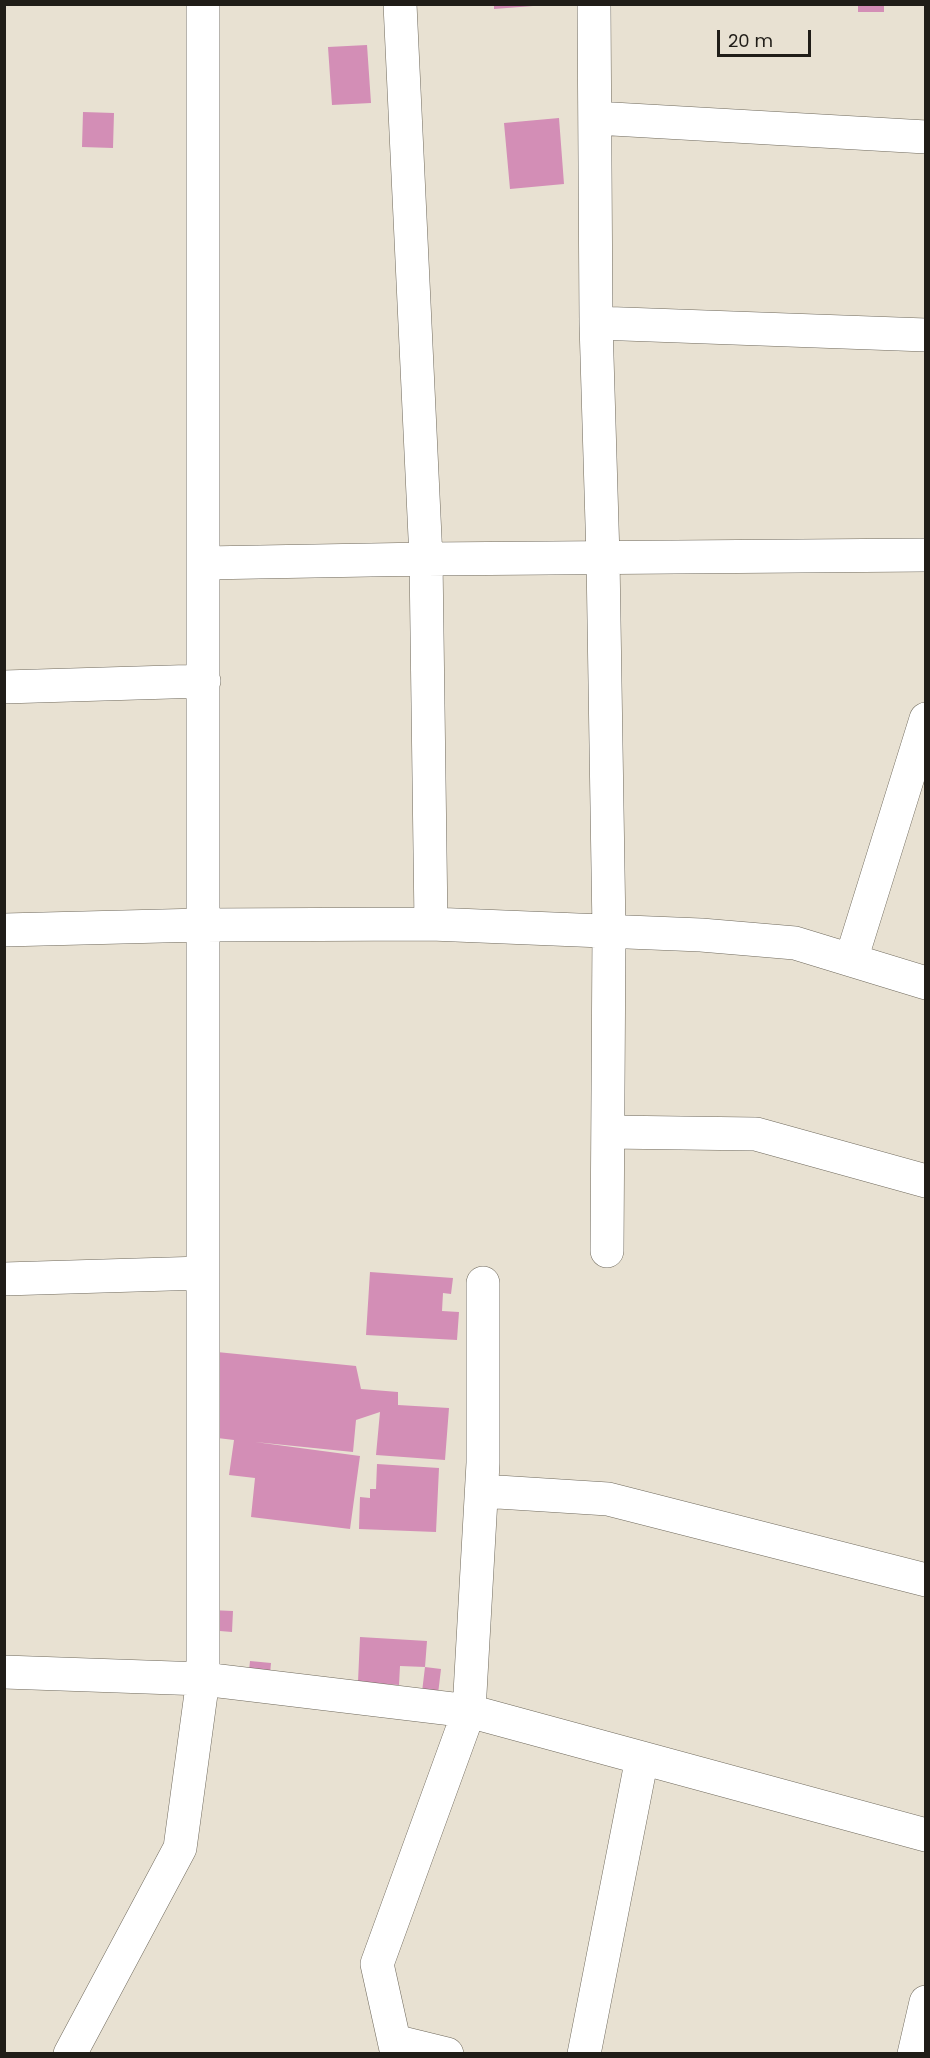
<!DOCTYPE html>
<html>
<head>
<meta charset="utf-8">
<style>
	body { margin:0 }
	#map { position:relative; width:930px; height:2058px; overflow:hidden; background:#e8e1d2; font-family:Poppins,sans-serif }
	canvas { display:block }
	.frame { position:absolute; inset:0; border:6px solid #201d18; pointer-events:none }
	.scale { position:absolute; left:717px; top:30px; width:94px; height:27px; box-sizing:border-box; border:3px solid #201d18; border-top:0; padding-left:8px; font-size:18px; line-height:21px; white-space:nowrap; color:#201d18; -webkit-text-stroke:4px #e8e1d2; paint-order:stroke }
</style>
</head>
<body>
<div id="map">
<canvas width="930" height="2058"></canvas>
<div class="frame"></div>
<div class="scale">20 m</div>
</div>
<script>
const g = document.querySelector('canvas').getContext('2d');
g.lineJoin = 'round';
function fillPath(path, color) {
  g.fillStyle = color;
  g.fill(path, 'evenodd');
}
function stroke(path, color, width, dash) {
  g.strokeStyle = color;
  g.lineWidth = width;
  g.lineCap = dash ? 'butt' : 'round';
  g.setLineDash(dash || []);
  g.stroke(path);
}
const building = new Path2D(`
	M494,4H533V6L494,9Z
	M858,4H884V12H858Z
	M367,45L371,103L332,105L328,47Z
	M83,112L114,113L113,148L82,147Z
	M559,118L564,184L510,189L504,123Z
	M370,1272L453,1278L451,1294L443,1293L442,1311L459,1312L457,1340L366,1335Z
	M217,1352L356,1366L361,1389L398,1392V1405L449,1408L445,1460L376,1455L380,1412L356,1420L353,1452L255,1442L360,1456L350,1529L251,1517L255,1478L229,1475L234,1440L209,1437Z
	M377,1464L439,1468L436,1532L359,1529L360,1497L370,1498V1489H376Z
	M210,1610L233,1611L232,1632L208,1630Z
	M360,1637L427,1641L425,1667L400,1666L399,1685L358,1682Z
	M250,1661L271,1663L270,1674L248,1681Z
	M425,1667L441,1669L438,1694L422,1692Z`);
const minor = new Path2D(`
	M400,4L426,559L431,924
	M594,4L596,323L603,558L609,931L607,1251
	M595,118L926,137
	M596,323L926,335
	M204,563L426,559L926,555
	M4,687L204,681
	M4,930L202,925L431,924L701,935L795,943L926,983
	M851,960L926,719
	M608,1132L756,1134L926,1181
	M4,1279L203,1273
	M482,1491L608,1499L926,1580
	M4,1672L203,1679L469,1711L926,1835
	M394,2041L447,2054
	M70,2054L180,1848L203,1679V4
	M397,2054L377,1964L469,1711L483,1463V1283
	M584,2054L642,1758
	M914,2054L926,2002`);
fillPath(building, '#d38eb6');
stroke(minor, '#6f695c', 34);
stroke(minor, '#fff', 33);
</script>
</body>
</html>
